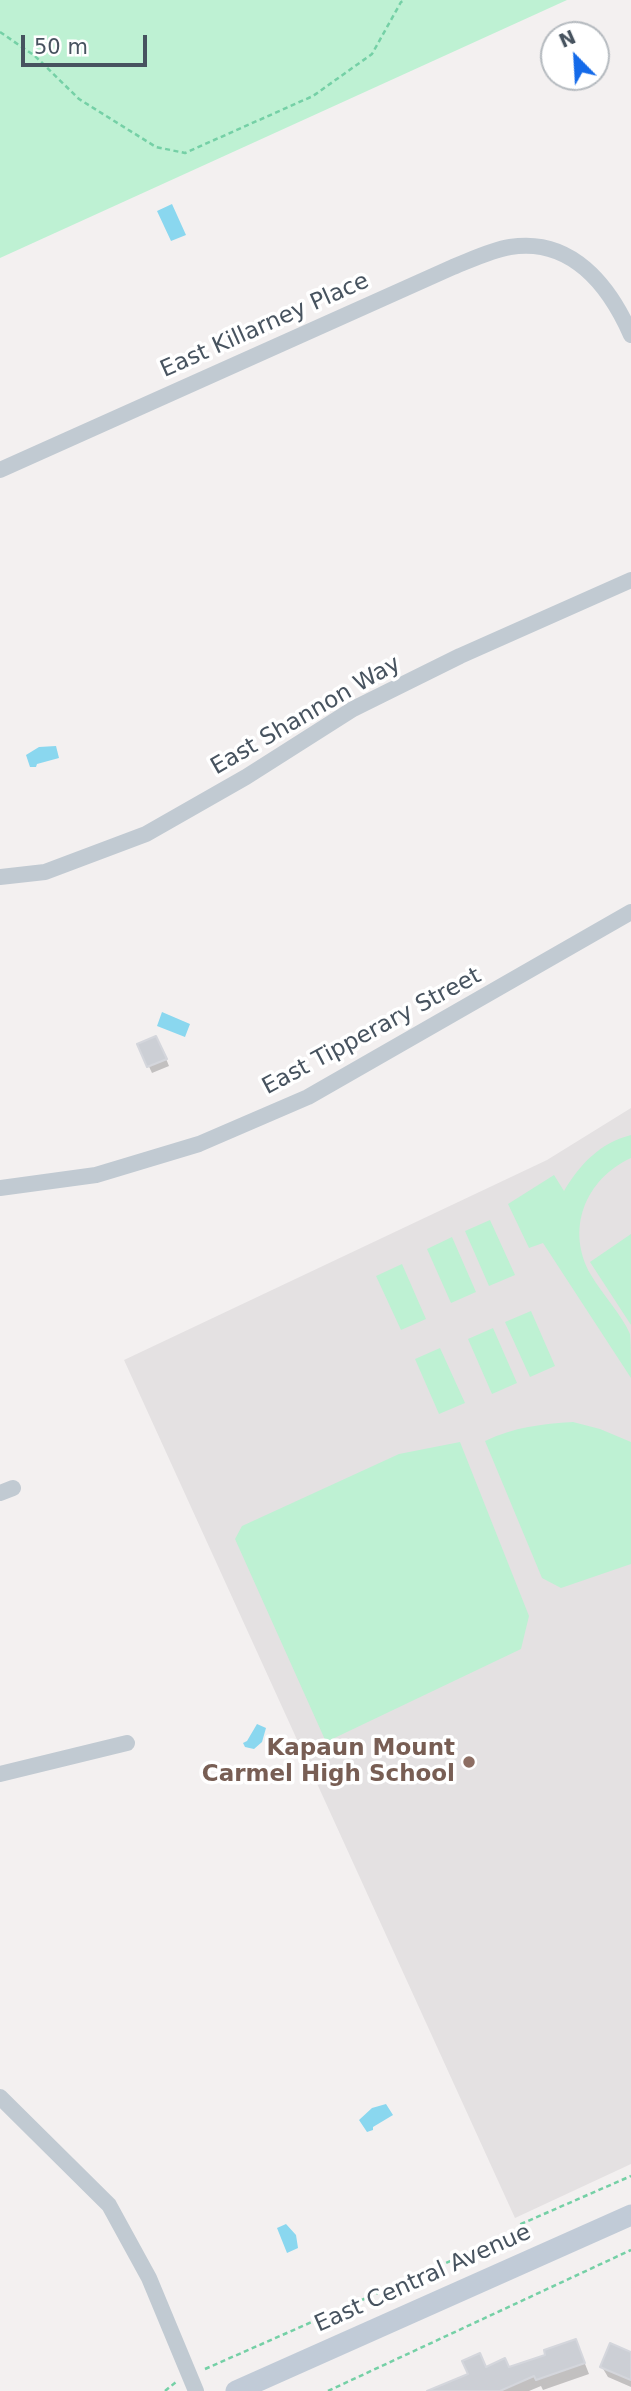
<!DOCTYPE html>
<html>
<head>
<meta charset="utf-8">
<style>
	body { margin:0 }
	#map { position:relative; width:631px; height:2391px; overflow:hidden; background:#f3f0f0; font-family:"DejaVu Sans",sans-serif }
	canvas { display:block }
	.north { position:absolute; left:540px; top:21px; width:70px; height:70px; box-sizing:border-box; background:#fff; border:2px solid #b5babf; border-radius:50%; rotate:336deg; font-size:19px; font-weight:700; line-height:28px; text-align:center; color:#47535f }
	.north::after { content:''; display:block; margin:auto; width:24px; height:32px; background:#146ae9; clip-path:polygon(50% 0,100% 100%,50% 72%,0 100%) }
	.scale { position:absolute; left:21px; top:35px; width:126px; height:32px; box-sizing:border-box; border:4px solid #47535f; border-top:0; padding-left:9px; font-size:21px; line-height:24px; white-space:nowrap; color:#47535f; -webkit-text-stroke:5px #fff; paint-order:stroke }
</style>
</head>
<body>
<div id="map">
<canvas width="631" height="2391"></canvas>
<div class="north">N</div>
<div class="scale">50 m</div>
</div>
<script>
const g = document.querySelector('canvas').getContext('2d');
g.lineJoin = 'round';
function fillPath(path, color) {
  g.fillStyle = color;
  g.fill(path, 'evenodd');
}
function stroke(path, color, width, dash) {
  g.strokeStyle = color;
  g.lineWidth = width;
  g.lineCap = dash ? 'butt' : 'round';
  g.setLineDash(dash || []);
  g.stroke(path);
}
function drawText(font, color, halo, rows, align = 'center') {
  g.font = font + ' "DejaVu Sans",sans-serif';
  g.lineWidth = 7;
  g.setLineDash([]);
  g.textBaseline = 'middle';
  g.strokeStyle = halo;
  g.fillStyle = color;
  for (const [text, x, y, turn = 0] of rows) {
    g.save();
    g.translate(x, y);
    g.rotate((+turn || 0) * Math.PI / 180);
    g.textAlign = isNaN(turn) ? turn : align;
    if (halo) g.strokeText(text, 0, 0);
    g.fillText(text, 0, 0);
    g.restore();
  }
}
const education = new Path2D(`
	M631,1108V2164L515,2218L124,1360L547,1160Z`);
const green = new Path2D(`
	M0,0H567L0,258Z
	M631,1135V1158C585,1179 565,1230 591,1275C602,1294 622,1315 630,1334C631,1346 631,1365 631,1378L543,1243L529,1248L508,1204L554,1175L564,1191C580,1164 600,1143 631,1135Z
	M490,1220L515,1275L489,1286L465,1231Z
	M631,1234V1325L590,1262Z
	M452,1237L476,1292L451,1303L427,1249Z
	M402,1264L426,1319L401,1330L376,1276Z
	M531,1311L555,1366L530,1377L505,1322Z
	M493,1328L517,1383L492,1394L468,1339Z
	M440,1348L465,1403L439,1414L415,1359Z
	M573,1422L600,1429L631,1442V1564L561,1588L542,1578L485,1441C514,1427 542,1424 573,1422Z
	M460,1442L529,1616L521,1649L326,1742L235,1539L242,1526L399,1454Z`);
const water = new Path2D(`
	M172,204L186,235L171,241L157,211Z
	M56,746L59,758L37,764L36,767H30L26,755L39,747Z
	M162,1012L190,1024L185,1037L157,1026Z
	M257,1724L266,1728L262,1742L254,1749L245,1747L243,1743L247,1741Z
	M386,2104L393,2115L373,2127V2130L367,2132L359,2120L372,2108Z
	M286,2224L296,2235L298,2248L287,2253L277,2228Z`);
const shadow = new Path2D(`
	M160,1044L169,1066L152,1073L139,1045Z
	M576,2341L589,2374L543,2390L541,2386L529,2391H431L486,2368L509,2369L548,2356Z
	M631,2354V2387L608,2377L602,2367Z`);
const building = new Path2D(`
	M156,1036L167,1059L147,1067L137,1044Z
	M576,2339L585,2363L536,2380L534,2376L500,2391H427L468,2374L462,2361L480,2353L486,2367L505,2358L509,2367L545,2355L544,2350Z
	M610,2343L631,2352V2380L600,2367Z`);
const path = new Path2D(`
	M0,32L35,56L79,99L156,147L185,153L313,96L372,54L401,2L405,0
	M205,2369L514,2233L521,2224L631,2176
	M165,2391L176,2382
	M328,2391L631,2250`);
const street = new Path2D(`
	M0,470L453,267C471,260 491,250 510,247C571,237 609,285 631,335
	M0,877L45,872L146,834L246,777L353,709L460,656L631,580
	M0,1188L96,1175L199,1144L308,1097L631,912
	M0,1493L13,1488
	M0,1774L127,1743
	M0,2097L109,2205L149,2278L196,2391`);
const secondary = new Path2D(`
	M236,2391L631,2215`);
const markers = [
	[469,1762,7,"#8d6e63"]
];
const streetNames = [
	["East Killarney Place",265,326,-24],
	["East Shannon Way",306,716,-30],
	["East Tipperary Street",372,1032,-28],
	["East Central Avenue",423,2279,-24]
];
const educationNames = [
	["Kapaun Mount",455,1749],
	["Carmel High School",455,1775]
];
fillPath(education, '#e4e1e2');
fillPath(green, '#bef1d3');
fillPath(water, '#8ad7ef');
fillPath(shadow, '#0003');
fillPath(building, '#cccfd5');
stroke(building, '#d4d6dc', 2);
stroke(path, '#75d0a6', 2.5, [5, 3.5]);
stroke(street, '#c1cad2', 16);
stroke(secondary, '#c1cbd7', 21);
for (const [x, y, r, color] of markers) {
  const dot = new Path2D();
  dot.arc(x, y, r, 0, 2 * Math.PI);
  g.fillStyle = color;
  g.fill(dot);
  stroke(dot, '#fff', 2.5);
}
drawText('23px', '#47535f', '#fff', streetNames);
drawText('bold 23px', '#785e54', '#fff', educationNames, 'right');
</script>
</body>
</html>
